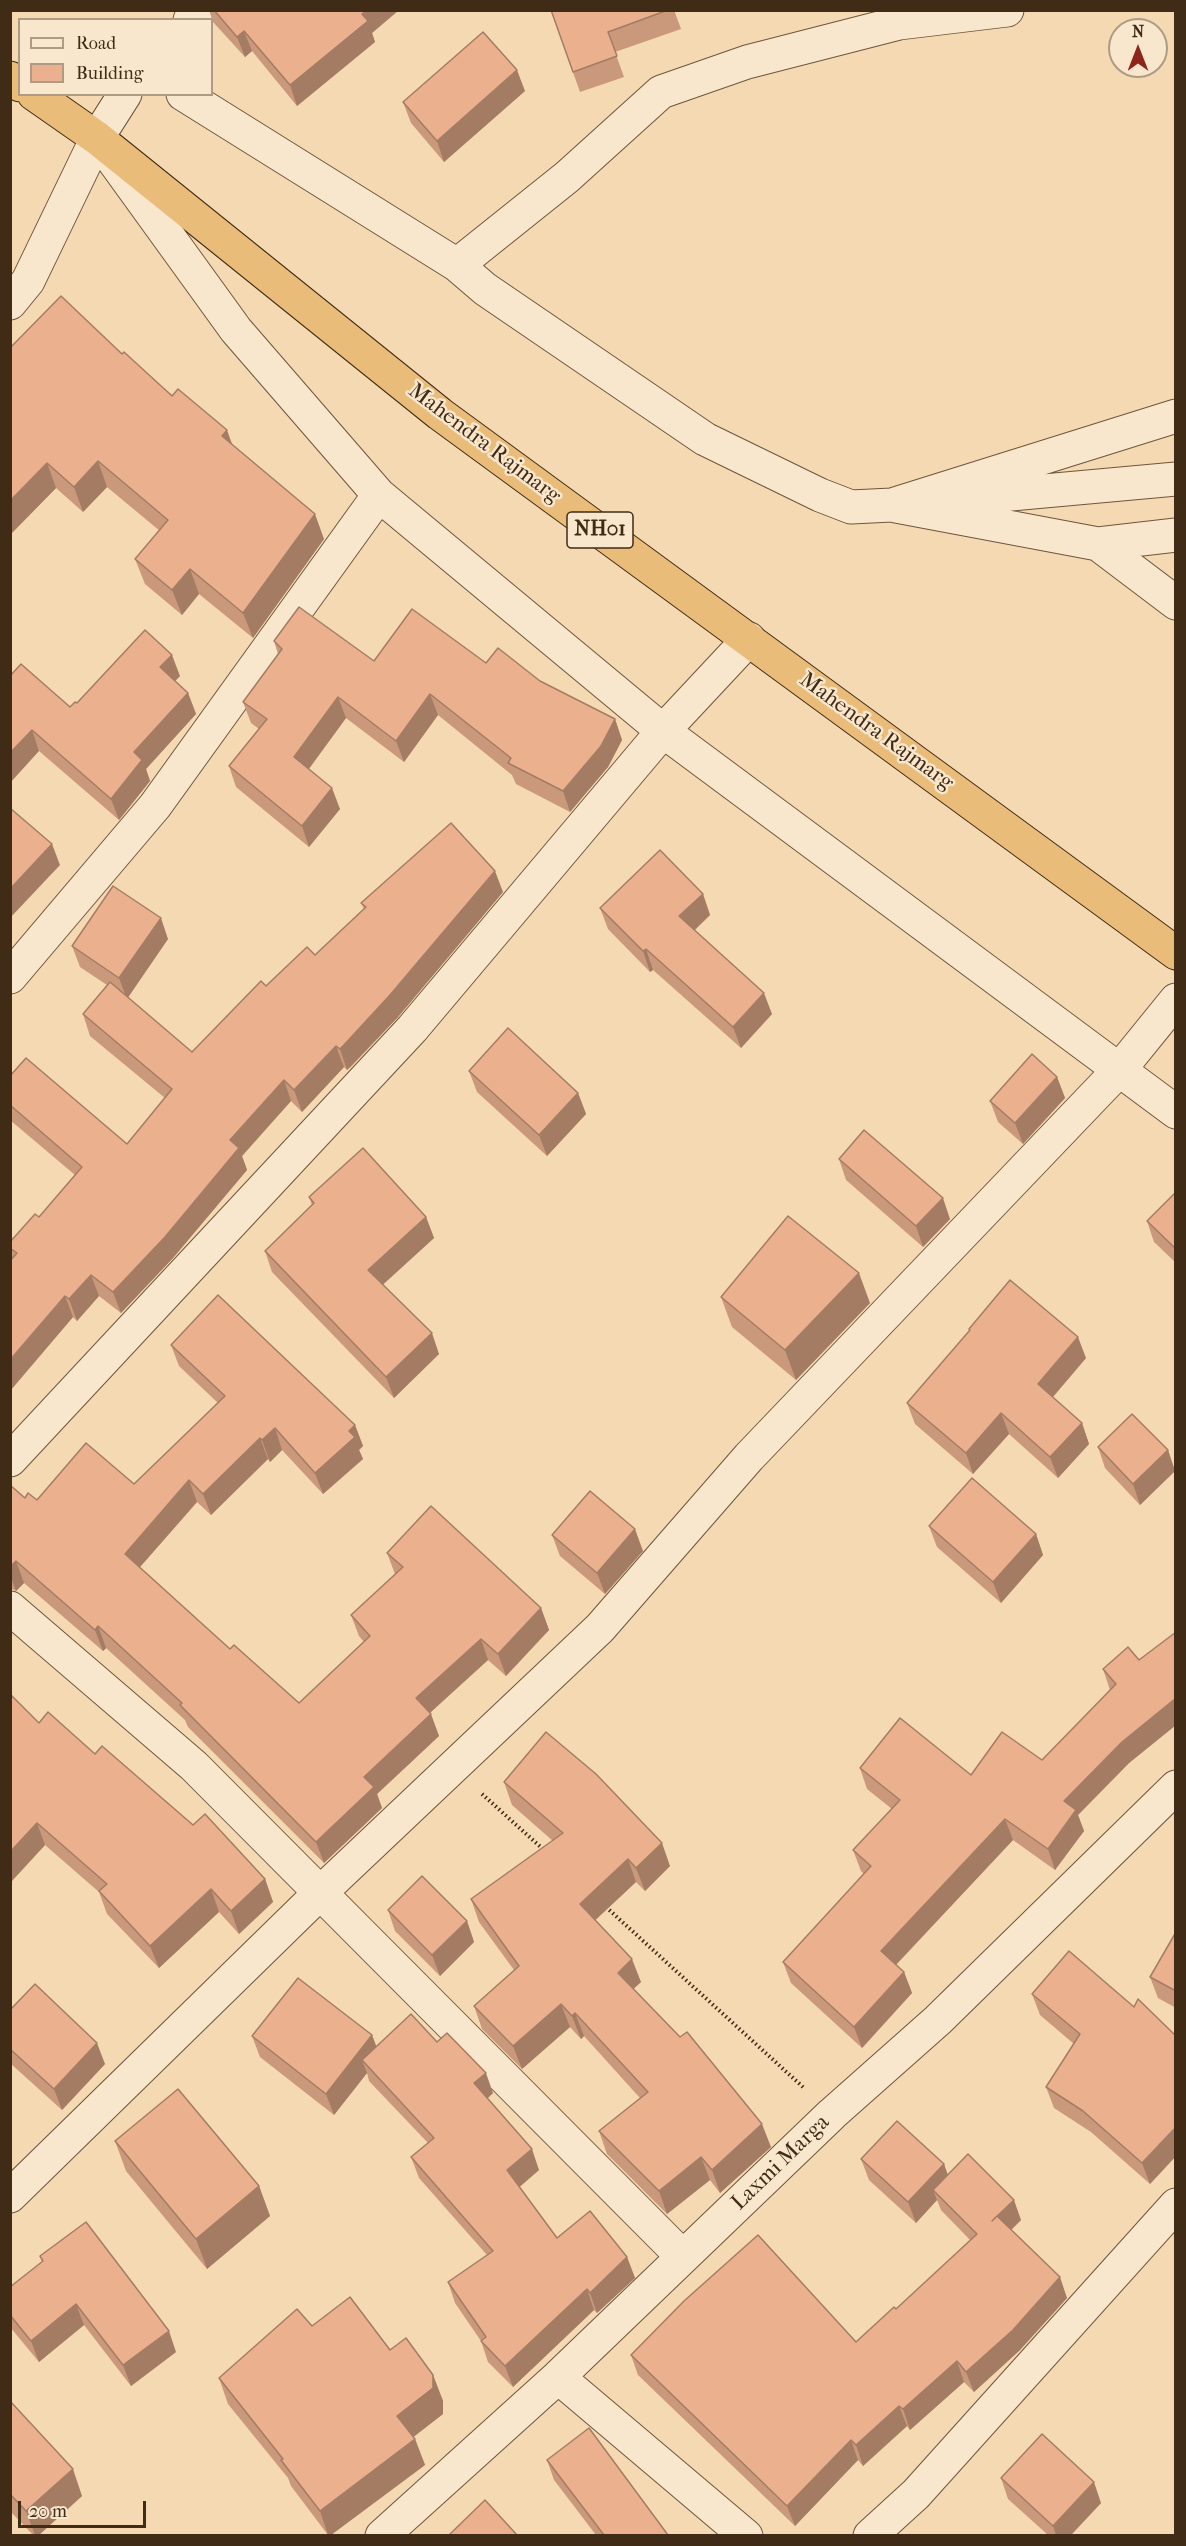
<!DOCTYPE html>
<html>
<head>
<meta charset="utf-8">
<style>
	body { margin:0 }
	#map { position:relative; width:1186px; height:2546px; overflow:hidden; background:#f4d9b2; font-family:"IM FELL French Canon",serif }
	canvas { display:block }
	.frame { position:absolute; inset:0; border:12px solid #402b16; pointer-events:none }
	.legend { position:absolute; left:18px; top:18px; width:195px; height:78px; box-sizing:border-box; background:#f8e6cd; border:2px solid #ae9b84; margin:0; padding:8px 10px; list-style:none; font-size:18px; color:#402b16 }
	.legend li { display:flex; align-items:center; gap:12px; height:30px }
	.legend b { width:30px; border:2px solid #ae9b84 }
	.north { position:absolute; left:1108px; top:18px; width:60px; height:60px; box-sizing:border-box; background:#f8e6cd; border:2px solid #ae9b84; border-radius:50%; rotate:0deg; font-size:16px; font-weight:700; line-height:24px; text-align:center; color:#402b16 }
	.north::after { content:''; display:block; margin:auto; width:21px; height:27px; background:#8f2418; clip-path:polygon(50% 0,100% 100%,50% 72%,0 100%) }
	.scale { position:absolute; left:18px; top:2501px; width:128px; height:27px; box-sizing:border-box; border:3px solid #402b16; border-top:0; padding-left:8px; font-size:18px; line-height:21px; white-space:nowrap; color:#402b16; -webkit-text-stroke:4px #f8e6cd; paint-order:stroke }
</style>
</head>
<body>
<div id="map">
<canvas width="1186" height="2546"></canvas>
<div class="frame"></div>
<ul class="legend">
<li><b style="height:8px;background:#f8e6cd"></b>Road</li>
<li><b style="height:16px;background:#ebb18f"></b>Building</li>
</ul>
<div class="north">N</div>
<div class="scale">20 m</div>
</div>
<script>
const g = document.querySelector('canvas').getContext('2d');
g.lineJoin = 'round';
function stroke(path, color, width, dash) {
  g.strokeStyle = color;
  g.lineWidth = width;
  g.lineCap = dash ? 'butt' : 'round';
  g.setLineDash(dash || []);
  g.stroke(path);
}
function fillPath(path, color) {
  g.fillStyle = color;
  g.fill(path, 'evenodd');
}
function drawText(font, color, halo, rows, align = 'center') {
  g.font = font + ' "IM FELL French Canon",serif';
  g.lineWidth = 5;
  g.setLineDash([]);
  g.textBaseline = 'middle';
  g.strokeStyle = halo;
  g.fillStyle = color;
  for (const [text, x, y, turn = 0] of rows) {
    g.save();
    g.translate(x, y);
    g.rotate((+turn || 0) * Math.PI / 180);
    g.textAlign = isNaN(turn) ? turn : align;
    if (halo) g.strokeText(text, 0, 0);
    g.fillText(text, 0, 0);
    g.restore();
  }
}
const path = new Path2D(`
	M482,1794L545,1851
	M606,1907L804,2088`);
const minor = new Path2D(`
	M190,20L199,10
	M183,94L457,265L485,289L705,439L820,495L851,507L892,505L1176,416
	M108,153L236,330L379,495L663,731L1176,1112
	M457,265L567,177L661,92L747,62L899,23L1007,10
	M10,303L28,281L97,138L125,94
	M956,499L1176,479
	M896,506L1098,544L1176,535
	M1098,544L1176,603
	M10,977L155,806L379,495
	M10,1460L412,1029L663,731L749,639
	M10,1608L194,1766L683,2257
	M10,2196L321,1892L600,1628L749,1457L1120,1069L1176,1000
	M558,2377L746,2536
	M382,2536L558,2377L832,2114L938,2020L1176,1787
	M870,2536L916,2494L1176,2205`);
const trunk = new Path2D(`
	M10,78L20,85
	M34,94L97,138L440,414L1176,953`);
const wall = new Path2D(`
	M209,10H399L372,33L375,42L297,106L252,51L245,57L213,22Z
	M551,10H674L681,29L615,52L624,77L580,92Z
	M525,91L444,162L411,123L403,102Z
	M10,348L122,354L232,444L324,539L253,638L199,594L182,615L145,584L135,559L160,531L107,487L83,512L56,488L10,535Z
	M274,641L374,661L486,663L540,681L615,719L622,740L608,767L570,812L516,784L512,775L438,715L404,762L346,718L309,769L340,809L309,847L236,787L229,766L259,729L251,723L243,702L278,654Z
	M10,676L70,707L77,703L180,676L175,681L188,693L196,714L146,769L150,781L119,820L39,751Z
	M503,892L398,1017L351,1067L347,1070L344,1067L302,1112L291,1101L242,1156L247,1170L173,1258L121,1313L99,1296L77,1321L73,1317L10,1391V1261L12,1259L10,1253V1242L39,1217L75,1175L10,1120V1076L127,1144L165,1098L90,1036L83,1014L107,985L80,967L72,946L168,939L128,997L192,1052L266,986L315,955L364,909L361,903Z
	M703,894L710,915L695,930L772,1014L741,1048L653,970L650,972L608,929L600,908Z
	M469,1071L578,1093L586,1114L547,1156L477,1092Z
	M1057,1077L1065,1098L1023,1144L998,1122L990,1101Z
	M839,1159L950,1219L923,1247L846,1180Z
	M1176,1192V1263L1154,1242L1147,1221Z
	M309,1197L426,1217L434,1238L383,1284L439,1354L394,1398L272,1272L265,1251L312,1205Z
	M721,1297L870,1303L796,1380L732,1327Z
	M969,1329L1086,1358L1053,1397L1082,1423L1089,1444L1058,1478L1009,1434L973,1474L915,1424L907,1403L970,1331Z
	M171,1345L355,1425L363,1446L359,1450L363,1459L323,1494L282,1450L270,1462L268,1459L211,1515L197,1502L140,1567L230,1649L299,1703L364,1642L359,1636L351,1615L395,1574L387,1553L541,1608L549,1630L506,1676L488,1660L430,1713L439,1736L377,1794L382,1808L324,1863L188,1727L185,1720L106,1648L103,1651L24,1583L16,1591L10,1588V1485L25,1498L37,1500L134,1484L218,1403L179,1366Z
	M1098,1447L1168,1450L1175,1471L1140,1505L1105,1468Z
	M929,1526L1036,1534L1043,1555L1001,1603L937,1547Z
	M552,1535L643,1551L605,1594L560,1556Z
	M1176,1632V1725L1129,1763L1078,1815L1084,1831L1055,1870L1013,1840L896,1965L904,1972L912,1993L862,2048L791,1983L783,1962L864,1874L861,1871L853,1850L892,1809L867,1789L860,1768L971,1775L1042,1760L1110,1690L1103,1669L1139,1660Z
	M10,1694L39,1723L95,1754L193,1825L265,1879L273,1902L239,1934L219,1912L159,1968L107,1914L99,1892L45,1845L10,1883Z
	M504,1782L670,1866L645,1891L636,1882L595,1920L641,1982L633,1989L771,2147L720,2193L710,2180L667,2214L607,2154L599,2131L640,2098L584,2036L581,2039L570,2027L522,2069L482,2029L474,2006L514,1970L479,1922L471,1899L553,1841L512,1805Z
	M388,1910L467,1921L474,1942L440,1976L395,1931Z
	M1176,1932V2008L1158,1998L1150,1977Z
	M1032,1994L1134,2007L1176,2036V2156L1150,2184L1091,2132L1054,2108L1046,2087L1074,2044L1040,2015Z
	M10,2010L105,2064L62,2110L10,2063Z
	M372,2035L376,2046L437,2042L493,2093L488,2098L539,2170L519,2187L557,2238L627,2257L635,2278L597,2313L594,2310L513,2387L488,2362L481,2341L455,2303L448,2282L487,2255L419,2178L411,2157L428,2143L369,2081L367,2073L334,2115L260,2057L252,2036Z
	M115,2141L259,2186L270,2216L207,2269L126,2171Z
	M861,2159L944,2164L948,2175L1021,2220L1011,2230L1067,2298L1020,2350L974,2392L964,2382L910,2430L907,2426L863,2466L858,2460L795,2526L638,2375L631,2355L856,2342L896,2309L971,2241L941,2210L937,2200L916,2223L869,2180Z
	M40,2256L176,2352L131,2386L84,2325L39,2362L10,2327V2287L42,2262Z
	M312,2326L390,2350L433,2375L443,2401V2414L413,2437L415,2439L425,2465L331,2535H328L291,2486L288,2478L228,2404L219,2378Z
	M10,2401L82,2496L39,2535H33L10,2511Z
	M547,2460L668,2535H596L554,2480Z
	M1001,2478L1101,2503L1071,2535H1048L1008,2499Z`);
const shadedWall = new Path2D(`
	M367,10H399L372,33L375,42L297,106L290,85Z
	M244,31L252,51L245,57L237,37Z
	M517,70L525,91L444,162L437,141Z
	M227,430L236,455L222,436Z
	M98,461L107,487L83,512L74,487Z
	M47,463L56,488L10,535V501Z
	M315,514L324,539L253,638L243,613Z
	M190,569L199,594L182,615L172,590Z
	M172,655L180,676L168,688L160,667Z
	M188,693L196,714L146,769L150,781L119,820L111,799L134,752Z
	M430,694L438,715L404,762L396,741Z
	M338,697L346,718L302,778L294,757Z
	M615,719L622,740L608,767L570,812L563,791Z
	M32,730L39,751L10,783V753Z
	M332,788L340,809L309,847L302,826Z
	M52,844L60,865L10,918V889Z
	M495,871L503,892L398,1017L347,1070L340,1049Z
	M703,894L710,915L687,937L679,916Z
	M161,918L168,939L127,999L119,978Z
	M646,949L653,970L650,972L643,951Z
	M764,993L772,1014L741,1048L733,1027Z
	M336,1046L344,1067L302,1112L294,1090Z
	M1057,1077L1065,1098L1023,1144L1015,1123Z
	M284,1080L291,1101L242,1156L247,1170L173,1258L121,1313L113,1292L230,1140Z
	M578,1093L586,1114L547,1156L539,1135Z
	M943,1198L950,1219L923,1247L916,1226Z
	M426,1217L434,1238L376,1291L368,1270Z
	M859,1273L870,1303L796,1380L785,1350Z
	M91,1275L99,1296L77,1321L69,1299Z
	M65,1296L73,1317L10,1391V1360Z
	M432,1333L439,1354L394,1398L386,1377Z
	M1078,1337L1086,1358L1046,1405L1038,1384Z
	M1001,1413L1009,1434L973,1474L966,1453Z
	M1082,1423L1089,1444L1058,1478L1050,1457Z
	M355,1425L363,1446L359,1450L363,1459L323,1494L315,1473L349,1431Z
	M275,1428L282,1450L270,1462L262,1440Z
	M260,1438L268,1459L211,1515L203,1494Z
	M1168,1450L1175,1471L1140,1505L1133,1484Z
	M189,1480L197,1502L133,1575L125,1554Z
	M635,1529L643,1551L605,1594L597,1573Z
	M1036,1534L1043,1555L1001,1603L993,1582Z
	M16,1561L24,1583L16,1591L10,1575V1567Z
	M541,1608L549,1630L506,1676L498,1654Z
	M98,1626L106,1648L103,1651L95,1630Z
	M481,1639L488,1660L423,1719L416,1698Z
	M1176,1698V1725L1129,1763L1078,1815L1084,1831L1055,1870L1048,1849L1064,1801L1122,1742Z
	M431,1714L439,1736L377,1794L382,1808L324,1863L316,1842L364,1777Z
	M1005,1819L1013,1840L889,1972L881,1951Z
	M37,1823L45,1845L10,1883V1852Z
	M662,1843L670,1866L645,1891L636,1868Z
	M628,1859L636,1882L588,1927L580,1904Z
	M265,1879L273,1902L239,1934L231,1911Z
	M211,1889L219,1912L159,1968L150,1946Z
	M467,1921L474,1942L440,1976L432,1955Z
	M632,1959L641,1982L626,1996L618,1973Z
	M904,1972L912,1993L862,2048L854,2027Z
	M561,2004L570,2027L522,2069L513,2046Z
	M575,2013L584,2036L581,2039L572,2016Z
	M372,2035L380,2056L362,2060L367,2073L334,2115L326,2094Z
	M97,2043L105,2064L62,2110L54,2089Z
	M486,2073L493,2093L482,2103L474,2083Z
	M762,2124L771,2147L720,2193L712,2170Z
	M1176,2127V2156L1150,2184L1142,2163Z
	M532,2149L539,2170L515,2191L507,2170Z
	M701,2157L710,2180L667,2214L659,2191Z
	M944,2164L951,2185L933,2190L937,2200L916,2223L908,2202Z
	M259,2186L270,2216L207,2269L196,2239Z
	M1014,2200L1021,2220L1000,2241L992,2221Z
	M627,2257L635,2278L597,2313L590,2293Z
	M1060,2277L1067,2298L1020,2350L974,2392L966,2372Z
	M587,2289L594,2310L513,2387L505,2366Z
	M76,2304L84,2325L39,2362L31,2341Z
	M169,2331L176,2352L131,2386L123,2365Z
	M957,2361L964,2382L910,2430L903,2409Z
	M433,2375L443,2401V2414L407,2442L397,2416Z
	M899,2406L907,2426L863,2466L856,2445Z
	M415,2439L425,2465L331,2535H328L320,2511Z
	M851,2440L858,2460L795,2526L787,2506Z
	M73,2469L82,2496L39,2535H35L26,2511Z
	M1094,2482L1101,2503L1071,2535H1056L1053,2526Z`);
const building = new Path2D(`
	M214,10H367L362,14L368,21L290,85L244,31L237,37Z
	M551,10H668L608,32L617,56L573,72Z
	M483,32L517,70L437,141L403,102Z
	M61,296L122,354L124,352L172,396L178,389L227,430L222,436L315,514L243,613L190,569L172,590L135,559L168,520L98,461L74,487L47,463L10,501V348Z
	M299,607L374,661L412,609L486,663L498,648L540,681L615,719L601,746L563,791L508,763L511,758L430,694L396,741L338,697L294,757L332,788L302,826L229,766L267,719L243,702L282,649L274,641Z
	M145,630L172,655L160,667L188,693L134,752L142,760L111,799L32,730L10,753V676L21,664L70,707L75,702L77,703Z
	M10,808L52,844L10,889Z
	M451,823L495,871L390,995L343,1046L340,1049L336,1046L294,1090L284,1080L230,1140L239,1148L165,1237L113,1292L91,1275L69,1299L65,1296L10,1360V1261L17,1253L10,1248V1242L35,1214L39,1217L82,1167L10,1105V1076L26,1058L127,1144L172,1089L83,1014L110,982L192,1052L261,981L266,986L307,947L315,955L366,907L361,903Z
	M660,850L703,894L679,916L764,993L733,1027L646,949L643,951L600,908Z
	M113,886L161,918L119,978L72,946Z
	M508,1028L578,1093L539,1135L469,1071Z
	M1032,1054L1057,1077L1015,1123L990,1101Z
	M864,1130L943,1198L916,1226L839,1159Z
	M363,1148L426,1217L368,1270L432,1333L386,1377L265,1251L314,1203L309,1197Z
	M1176,1192V1249L1147,1221Z
	M788,1216L859,1273L785,1350L721,1297Z
	M1010,1280L1078,1337L1038,1384L1082,1423L1050,1457L1001,1413L966,1453L907,1403L970,1330L969,1329Z
	M218,1295L355,1425L349,1431L355,1437L315,1473L275,1428L262,1440L260,1438L203,1494L189,1480L125,1554L230,1649L234,1645L299,1703L370,1636L351,1615L403,1567L387,1553L431,1506L541,1608L498,1654L481,1639L416,1698L431,1714L364,1777L374,1787L316,1842L180,1705L182,1703L98,1626L95,1630L16,1561L10,1567V1485L25,1498L28,1493L37,1500L86,1443L134,1484L225,1396L171,1345Z
	M1132,1414L1168,1450L1133,1484L1098,1447Z
	M972,1478L1036,1534L993,1582L929,1526Z
	M590,1491L635,1529L597,1573L552,1535Z
	M1176,1632V1698L1122,1742L1064,1801L1076,1810L1048,1849L1005,1819L881,1951L904,1972L854,2027L783,1962L871,1866L853,1850L900,1800L860,1768L900,1718L971,1775L1002,1732L1042,1760L1116,1684L1103,1669L1128,1647L1139,1660Z
	M10,1694L39,1723L48,1712L95,1754L102,1746L193,1825L205,1814L265,1879L231,1911L211,1889L150,1946L99,1891L107,1884L37,1823L10,1852Z
	M546,1732L596,1774L662,1843L636,1868L628,1859L580,1904L632,1959L618,1973L680,2037L687,2032L762,2124L712,2170L701,2157L659,2191L599,2131L648,2092L575,2013L572,2016L561,2004L513,2046L474,2006L519,1966L471,1899L563,1833L504,1782Z
	M422,1876L467,1921L432,1955L388,1910Z
	M1176,1932V1991L1150,1977Z
	M1069,1951L1134,2007L1138,1999L1176,2036V2127L1142,2163L1083,2111L1046,2087L1080,2034L1032,1994Z
	M298,1978L372,2035L326,2094L252,2036Z
	M35,1984L97,2043L54,2089L10,2049V2010Z
	M411,2014L437,2042L447,2033L486,2073L474,2083L532,2149L507,2170L557,2238L590,2211L627,2257L590,2293L587,2289L505,2366L481,2341L486,2337L448,2282L493,2251L411,2157L434,2138L362,2060Z
	M178,2089L259,2186L196,2239L115,2141Z
	M897,2121L944,2164L908,2202L861,2159Z
	M968,2154L1014,2200L992,2221L997,2216L1060,2277L1013,2330L966,2372L957,2361L903,2409L899,2406L856,2445L851,2440L787,2506L631,2355L684,2301L758,2235L856,2342L894,2307L896,2309L977,2234L933,2190Z
	M86,2222L169,2331L123,2365L76,2304L31,2341L10,2315V2287L43,2261L40,2256Z
	M350,2297L390,2350L406,2338L433,2375V2388L397,2416L415,2439L320,2511L281,2460L283,2459L219,2378L297,2309L312,2326Z
	M10,2401L73,2469L26,2511L10,2494Z
	M589,2428L668,2535H604L547,2460Z
	M1042,2434L1094,2482L1053,2526L1001,2478Z
	M485,2500L517,2535H449Z`);
const shields = [
	[600,530,66]
];
const shieldNames = [
	["NH01",600,530]
];
const streetNames = [
	["Mahendra Rajmarg",484,444,37],
	["Mahendra Rajmarg",876,732,36],
	["Laxmi Marga",781,2163,-44]
];
stroke(minor, '#6d563d', 35);
stroke(trunk, '#402b16', 35);
stroke(path, '#402b16', 4, [1.5, 3]);
stroke(minor, '#f8e6cd', 33);
stroke(trunk, '#eabc79', 33);
fillPath(wall, '#ca987b');
fillPath(shadedWall, '#a47c64');
fillPath(building, '#ebb18f');
stroke(building, '#a47c64', 1.5);
for (const [x, y, w] of shields) {
  const box = new Path2D();
  box.roundRect(x - w / 2, y - 18, w, 36, 4.5);
  g.fillStyle = '#f8e6cd';
  g.fill(box);
  stroke(box, '#402b16', 1.5);
}
drawText('bold 21px', '#402b16', null, shieldNames);
drawText('22px', '#402b16', '#f8e6cd', streetNames);
</script>
</body>
</html>
